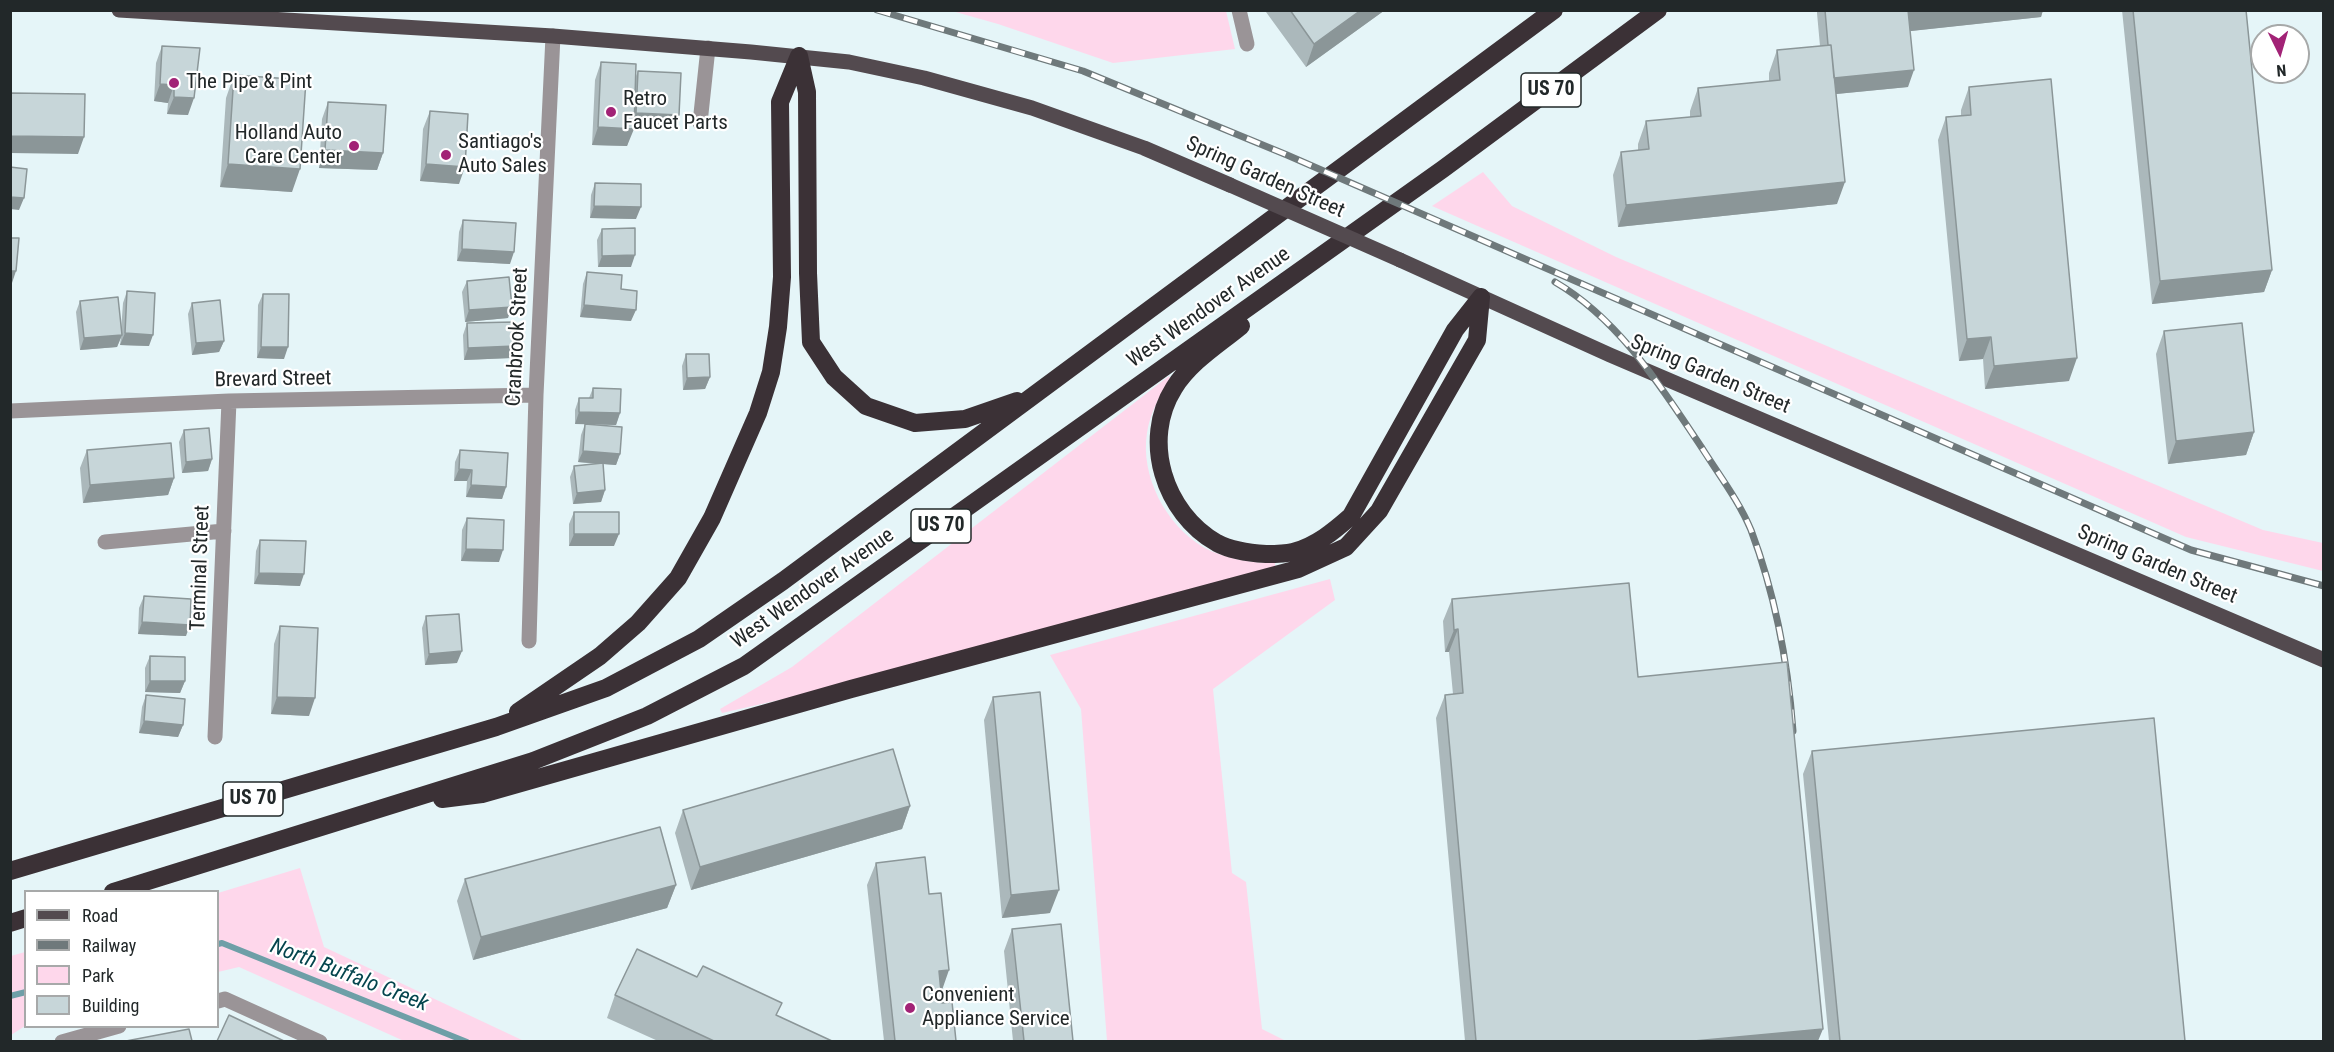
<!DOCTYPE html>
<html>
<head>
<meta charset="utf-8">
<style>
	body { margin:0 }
	#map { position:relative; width:2334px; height:1052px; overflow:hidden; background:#e5f5f8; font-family:"Roboto Condensed",sans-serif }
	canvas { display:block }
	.frame { position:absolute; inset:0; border:12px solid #222829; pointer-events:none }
	.legend { position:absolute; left:24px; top:890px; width:195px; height:138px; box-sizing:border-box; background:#fff; border:2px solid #a7a9a9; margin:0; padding:8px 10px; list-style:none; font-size:18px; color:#222829 }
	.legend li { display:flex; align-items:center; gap:12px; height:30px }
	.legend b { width:30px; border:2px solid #a7a9a9 }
	.north { position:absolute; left:2250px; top:24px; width:60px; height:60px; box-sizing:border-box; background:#fff; border:2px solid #a7a9a9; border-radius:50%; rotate:175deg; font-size:16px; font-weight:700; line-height:24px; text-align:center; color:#222829 }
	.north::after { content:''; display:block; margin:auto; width:21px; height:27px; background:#a22376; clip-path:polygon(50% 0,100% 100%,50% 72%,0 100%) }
</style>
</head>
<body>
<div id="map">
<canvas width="2334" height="1052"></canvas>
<div class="frame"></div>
<ul class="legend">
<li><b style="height:8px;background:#534a4f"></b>Road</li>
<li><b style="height:8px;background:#6f797b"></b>Railway</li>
<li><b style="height:16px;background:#fed7eb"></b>Park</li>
<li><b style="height:16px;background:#c7d6d9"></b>Building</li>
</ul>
<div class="north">N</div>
</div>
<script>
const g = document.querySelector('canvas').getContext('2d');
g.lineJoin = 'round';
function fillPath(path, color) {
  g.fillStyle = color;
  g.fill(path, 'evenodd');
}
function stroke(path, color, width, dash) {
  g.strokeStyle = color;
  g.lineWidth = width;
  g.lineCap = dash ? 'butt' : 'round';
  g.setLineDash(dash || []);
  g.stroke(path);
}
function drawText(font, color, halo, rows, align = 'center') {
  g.font = font + ' "Roboto Condensed",sans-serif';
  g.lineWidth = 4.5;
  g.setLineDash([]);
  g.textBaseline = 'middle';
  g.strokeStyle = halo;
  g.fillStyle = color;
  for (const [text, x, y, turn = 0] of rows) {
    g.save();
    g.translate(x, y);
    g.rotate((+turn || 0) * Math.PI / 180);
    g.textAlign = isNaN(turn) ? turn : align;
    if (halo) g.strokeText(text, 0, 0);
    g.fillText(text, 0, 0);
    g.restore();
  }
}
const green = new Path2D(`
	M952,11H1226L1235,49L1113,63L998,24Z
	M1483,172L1512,206L1616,257L2263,530L2323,543V571L2186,537L1432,206Z
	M1169,376L1170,378C1160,395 1150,413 1147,433C1140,476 1166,525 1203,547C1225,559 1250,563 1275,563V567L801,695L722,713L720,709L792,667Z
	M1330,579L1335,600L1213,689L1232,873L1246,882L1262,1029L1286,1041H1107L1081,709L1050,655Z
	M300,868L324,947L524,1041H404L239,967L218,972V893Z
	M25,952V1026L11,1035V956Z`);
const stream = new Path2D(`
	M218,944L222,943L467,1042
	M10,996L26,992`);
const minor = new Path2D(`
	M1239,10L1247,44
	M700,123L708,48
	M10,411L229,401L536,395
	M105,542L224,531
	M529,641L536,395L553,36
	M215,737L229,401
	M218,1001L225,999L320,1042
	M62,1042L119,1026`);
const major = new Path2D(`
	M119,10L553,36L751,52L849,62L924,78L1032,108L1144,148L1230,185
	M1400,260L1610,355L2324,660`);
const highway = new Path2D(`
	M799,56L807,92L808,273L811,342L834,377L866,406L915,423L965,419L1017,401
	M1241,326C1218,345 1190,362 1174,388C1141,440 1164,513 1217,543C1232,551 1249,553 1266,554C1275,554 1285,554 1293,552C1316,546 1334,531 1351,516L1455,330L1481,297
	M518,712L600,656L638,623L678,578L712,518L758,413L771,372L778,327L782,277L780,102L799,56
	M442,799L482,794L851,689L1298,569L1346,547L1379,511L1477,340L1481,297
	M10,871L496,727L606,688L699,639L783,581L1554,10
	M113,892L533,761L647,716L744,666L1443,169L1658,10
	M10,923L26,918`);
const rail = new Path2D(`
	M877,10L1083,71L1287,155L2191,550L2324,586
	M1555,282C1620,320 1661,387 1702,448C1719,475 1739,501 1751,530C1775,594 1788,663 1793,731`);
const majorBridge = new Path2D(`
	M1230,185L1400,260`);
const wall = new Path2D(`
	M1267,10H1385L1306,67L1266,12Z
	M1817,10H2043L2041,17L1910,31L1908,87L1836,94L1837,204L1618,227L1613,175L1621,152L1638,151V144L1646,121L1690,117V111L1698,88L1769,81V73L1777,50L1820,46L1817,13Z
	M2122,10H2246L2272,270L2264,292L2152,304Z
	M162,46L188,115L167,114L168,103L154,101L156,63Z
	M601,62L636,76L638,71L679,115L675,127L634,124L627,146L592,145L595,80Z
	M234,75L292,192L220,187L226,98Z
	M1969,87L2069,381L1985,389L1983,359L1959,361L1938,140L1946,117L1961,116V110Z
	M328,102L383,153L377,170L319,168L322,119Z
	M430,111L459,184L420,181L423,129Z
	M595,183L636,219L590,218L591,195Z
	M463,220L510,264L457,261L459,232Z
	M602,229L631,267H598L597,240Z
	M587,272L621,289L631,321L580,317L583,284Z
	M467,281L508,318L465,322L462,292Z
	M127,291L149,346L120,345L121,337L117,347L80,350L76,312L80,301L121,331L123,303Z
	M263,294L284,359L257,358L258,305Z
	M192,303L224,341L219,352L192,355L188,314Z
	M467,323L515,346L511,358L464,360L463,335Z
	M2164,331L2254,432L2246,455L2168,464L2156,354Z
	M686,354L710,377L705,389L683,390L682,366Z
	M593,388L620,413L616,425L593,424L620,454L616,465L603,464L605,490L601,502L573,504L570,477L574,466L597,464L578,462L581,435L585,424H575V410L579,398H589Z
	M184,430L212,459L208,471L182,473L179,442Z
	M87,450L174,478L168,495L83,503L80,468Z
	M460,450L506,487L502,499L466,497L467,481H454L455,462Z
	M574,512L614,546H569V524Z
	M467,518L499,562L461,561L462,530Z
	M260,540L300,586L254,584L256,551Z
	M144,596L186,636L138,634L139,608Z
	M1452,599L1638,677L1818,1041H1465L1436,718L1445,695L1453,694L1449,652H1445L1443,621Z
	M426,616L457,663L425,665L422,628Z
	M280,626L309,716L271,714L274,644Z
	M150,656L185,681L180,693L145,692V668Z
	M146,695L183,725L178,737L139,733L142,707Z
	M993,697L1050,913L1002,918L984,720Z
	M1812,751L2185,1041H1829L1803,774Z
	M910,806L902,829L691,890L675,833L683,810Z
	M876,863L941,992L942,1003L956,1041H884L867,885Z
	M465,879L676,885L667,908L473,960L457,901Z
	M1012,929L1073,1041H1013L1004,951Z
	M615,995L832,1041H658L607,1018Z`);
const shadedWall = new Path2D(`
	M1361,10H1385L1306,67L1314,44Z
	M1910,10H2043L2041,17L1902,32Z
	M1914,70L1908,87L1826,95L1832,78Z
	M160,84L174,85L168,103L154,101Z
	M174,97L194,98L188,115L167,114Z
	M636,113L679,115L675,127L631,124Z
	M598,127L634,129L627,146L592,145Z
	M10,136L84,137L78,154L10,153Z
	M325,150L383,153L377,170L319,168Z
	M228,164L300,169L292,192L220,187Z
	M426,164L465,167L459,184L420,181Z
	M1845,182L1837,204L1618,227L1626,205Z
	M10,197L24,198L19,210L10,209Z
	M594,206L641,207L636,219L590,218Z
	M462,249L514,252L510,264L457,261Z
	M635,255L631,267H598L602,256Z
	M2272,270L2264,292L2152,304L2160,281Z
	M10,271H16L12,283H10Z
	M584,305L636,310L631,321L580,317Z
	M512,307L508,318L465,322L469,310Z
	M125,333L153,335L149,346L120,345Z
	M122,335L117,347L80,350L84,338Z
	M1991,337L1983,359L1959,361L1967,339Z
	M224,341L219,352L192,355L196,343Z
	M515,346L511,358L464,360L468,348Z
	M261,347H288L284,359L257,358Z
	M2077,358L2069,381L1985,389L1994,366Z
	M710,377L705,389L683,390L687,378Z
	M579,412L620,413L616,425L575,424Z
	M2254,432L2246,455L2168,464L2176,441Z
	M583,451L620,454L616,465L578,462Z
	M212,459L208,471L182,473L186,462Z
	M459,469L472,470L467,481H454Z
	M174,478L168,495L83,503L90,485Z
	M471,485L506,487L502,499L466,497Z
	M605,490L601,502L573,504L577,493Z
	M574,534H619L614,546H569Z
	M466,549L503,550L499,562L461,561Z
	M259,573L304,574L300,586L254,584Z
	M142,622L190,625L186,636L138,634Z
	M1458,629L1449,652H1445L1454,630Z
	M462,651L457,663L425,665L429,654Z
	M150,681H185L180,693L145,692Z
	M277,697L315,698L309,716L271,714Z
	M144,721L183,725L178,737L139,733Z
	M910,806L902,829L691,890L700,867Z
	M676,885L667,908L473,960L481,937Z
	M1059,890L1050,913L1002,918L1011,895Z
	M949,970L941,993L939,971Z
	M1823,1029L1818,1041H1694Z`);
const building = new Path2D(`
	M1290,10H1361L1314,44Z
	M1825,10H1908L1914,70L1834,78L1831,45H1828Z
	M2133,10H2246L2272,270L2160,281Z
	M1831,45L1845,182L1626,205L1621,152L1649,149L1646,121L1701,116L1698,88L1780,80L1777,50Z
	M162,46L200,48L194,98L174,97V85L160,84Z
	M601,62L636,64L634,129L598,127Z
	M638,71L681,73L679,115L636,113Z
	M234,75L306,80L300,169L228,164Z
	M2051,79L2077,358L1994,366L1991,337L1967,339L1946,117L1971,115L1969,87Z
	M10,93L85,94L84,137L10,136Z
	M328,102L386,105L383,153L325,150Z
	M430,111L468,114L465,167L426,164Z
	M10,167L27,169L24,198L10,197Z
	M595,183L641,184V207L594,206Z
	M463,220L516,223L514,252L462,249Z
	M635,228V255L602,256V229Z
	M10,238H19L16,271H10Z
	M587,272L622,275L621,289L637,291L636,310L584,305Z
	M509,277L512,307L469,310L467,281Z
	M127,291L155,293L153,335L125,333Z
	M263,294H289L288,347H261Z
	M118,297L122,335L84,338L80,301Z
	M220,300L224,341L196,343L192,303Z
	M514,322L515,346L468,348L467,323Z
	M2242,323L2254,432L2176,441L2164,331Z
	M686,354H709L710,377L687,378Z
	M593,388L621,389L620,413L579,412V398H593Z
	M585,424L622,427L620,454L583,451Z
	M209,428L212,459L186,462L184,430Z
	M171,443L174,478L90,485L87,450Z
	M460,450L508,453L506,487L471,485L472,470L459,469Z
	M603,463L605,490L577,493L574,466Z
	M574,512H619V534H574Z
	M467,518L504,520L503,550L466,549Z
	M260,540L306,541L304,574L259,573Z
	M1629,583L1638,677L1787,662L1823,1029L1694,1041H1476L1445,695L1463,693L1458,629L1454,630L1452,599Z
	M144,596L191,599L190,625L142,622Z
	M459,614L462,651L429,654L426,616Z
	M280,626L318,628L315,698L277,697Z
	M150,656L185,657V681H150Z
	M1040,692L1059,890L1011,895L993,697Z
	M146,695L185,699L183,725L144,721Z
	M2154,718L2185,1041H1840L1812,751Z
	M893,749L910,806L700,867L683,810Z
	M660,827L676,885L481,937L465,879Z
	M925,857L929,894L941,893L949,970L939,971L942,1003L952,1002L956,1041H895L876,863Z
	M1061,924L1073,1041H1024L1012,929Z
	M637,949L697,977L703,966L782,1003L776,1015L832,1041H714L615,995Z
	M229,1015L284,1041H217Z
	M189,1029L192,1041H126Z`);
const markers = [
	[174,83,6,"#a22376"],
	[611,112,6,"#a22376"],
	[354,146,6,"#a22376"],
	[446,155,6,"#a22376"],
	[910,1008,6,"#a22376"]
];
const shields = [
	[1551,90,60],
	[941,526,60],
	[253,799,60]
];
const shieldNames = [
	["US 70",1551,90],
	["US 70",941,526],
	["US 70",253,799]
];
const poiNames = [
	["The Pipe & Pint",186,83],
	["Retro",623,100],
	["Faucet Parts",623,124],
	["Holland Auto",342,134,"right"],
	["Care Center",342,158,"right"],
	["Santiago's",458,143],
	["Auto Sales",458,167],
	["Convenient",922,996],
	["Appliance Service",922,1020]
];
const streetNames = [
	["Spring Garden Street",1265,178,24],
	["West Wendover Avenue",1209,308,-35],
	["Cranbrook Street",518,337,-87],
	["Spring Garden Street",1710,375,23],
	["Brevard Street",273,380,-1],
	["Spring Garden Street",2157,565,23],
	["Terminal Street",201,568,-88],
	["West Wendover Avenue",813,589,-35]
];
const waterNames = [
	["North Buffalo Creek",349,976,21]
];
fillPath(green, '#fed7eb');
stroke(stream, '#6e9fa7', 6);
stroke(minor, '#9a9497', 15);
stroke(major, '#534a4f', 15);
stroke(highway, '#3b3136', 18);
stroke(rail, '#6f797b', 7);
stroke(rail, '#fff', 4.5, [14]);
stroke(majorBridge, '#534a4f', 15);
fillPath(wall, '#abb8bb');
fillPath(shadedWall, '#8b9698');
fillPath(building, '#c7d6d9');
stroke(building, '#8b9698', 1.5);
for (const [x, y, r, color] of markers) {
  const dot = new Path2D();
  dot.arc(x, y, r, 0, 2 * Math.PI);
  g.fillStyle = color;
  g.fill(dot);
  stroke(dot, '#fff', 2);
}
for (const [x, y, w] of shields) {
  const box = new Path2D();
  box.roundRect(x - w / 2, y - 17, w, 34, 4.5);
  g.fillStyle = '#fff';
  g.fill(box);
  stroke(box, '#222829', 1.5);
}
drawText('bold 20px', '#222829', null, shieldNames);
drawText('21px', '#222829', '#fff', poiNames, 'left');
drawText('21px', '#222829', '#fff', streetNames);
drawText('italic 22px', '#04444d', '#fff', waterNames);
</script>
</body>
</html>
